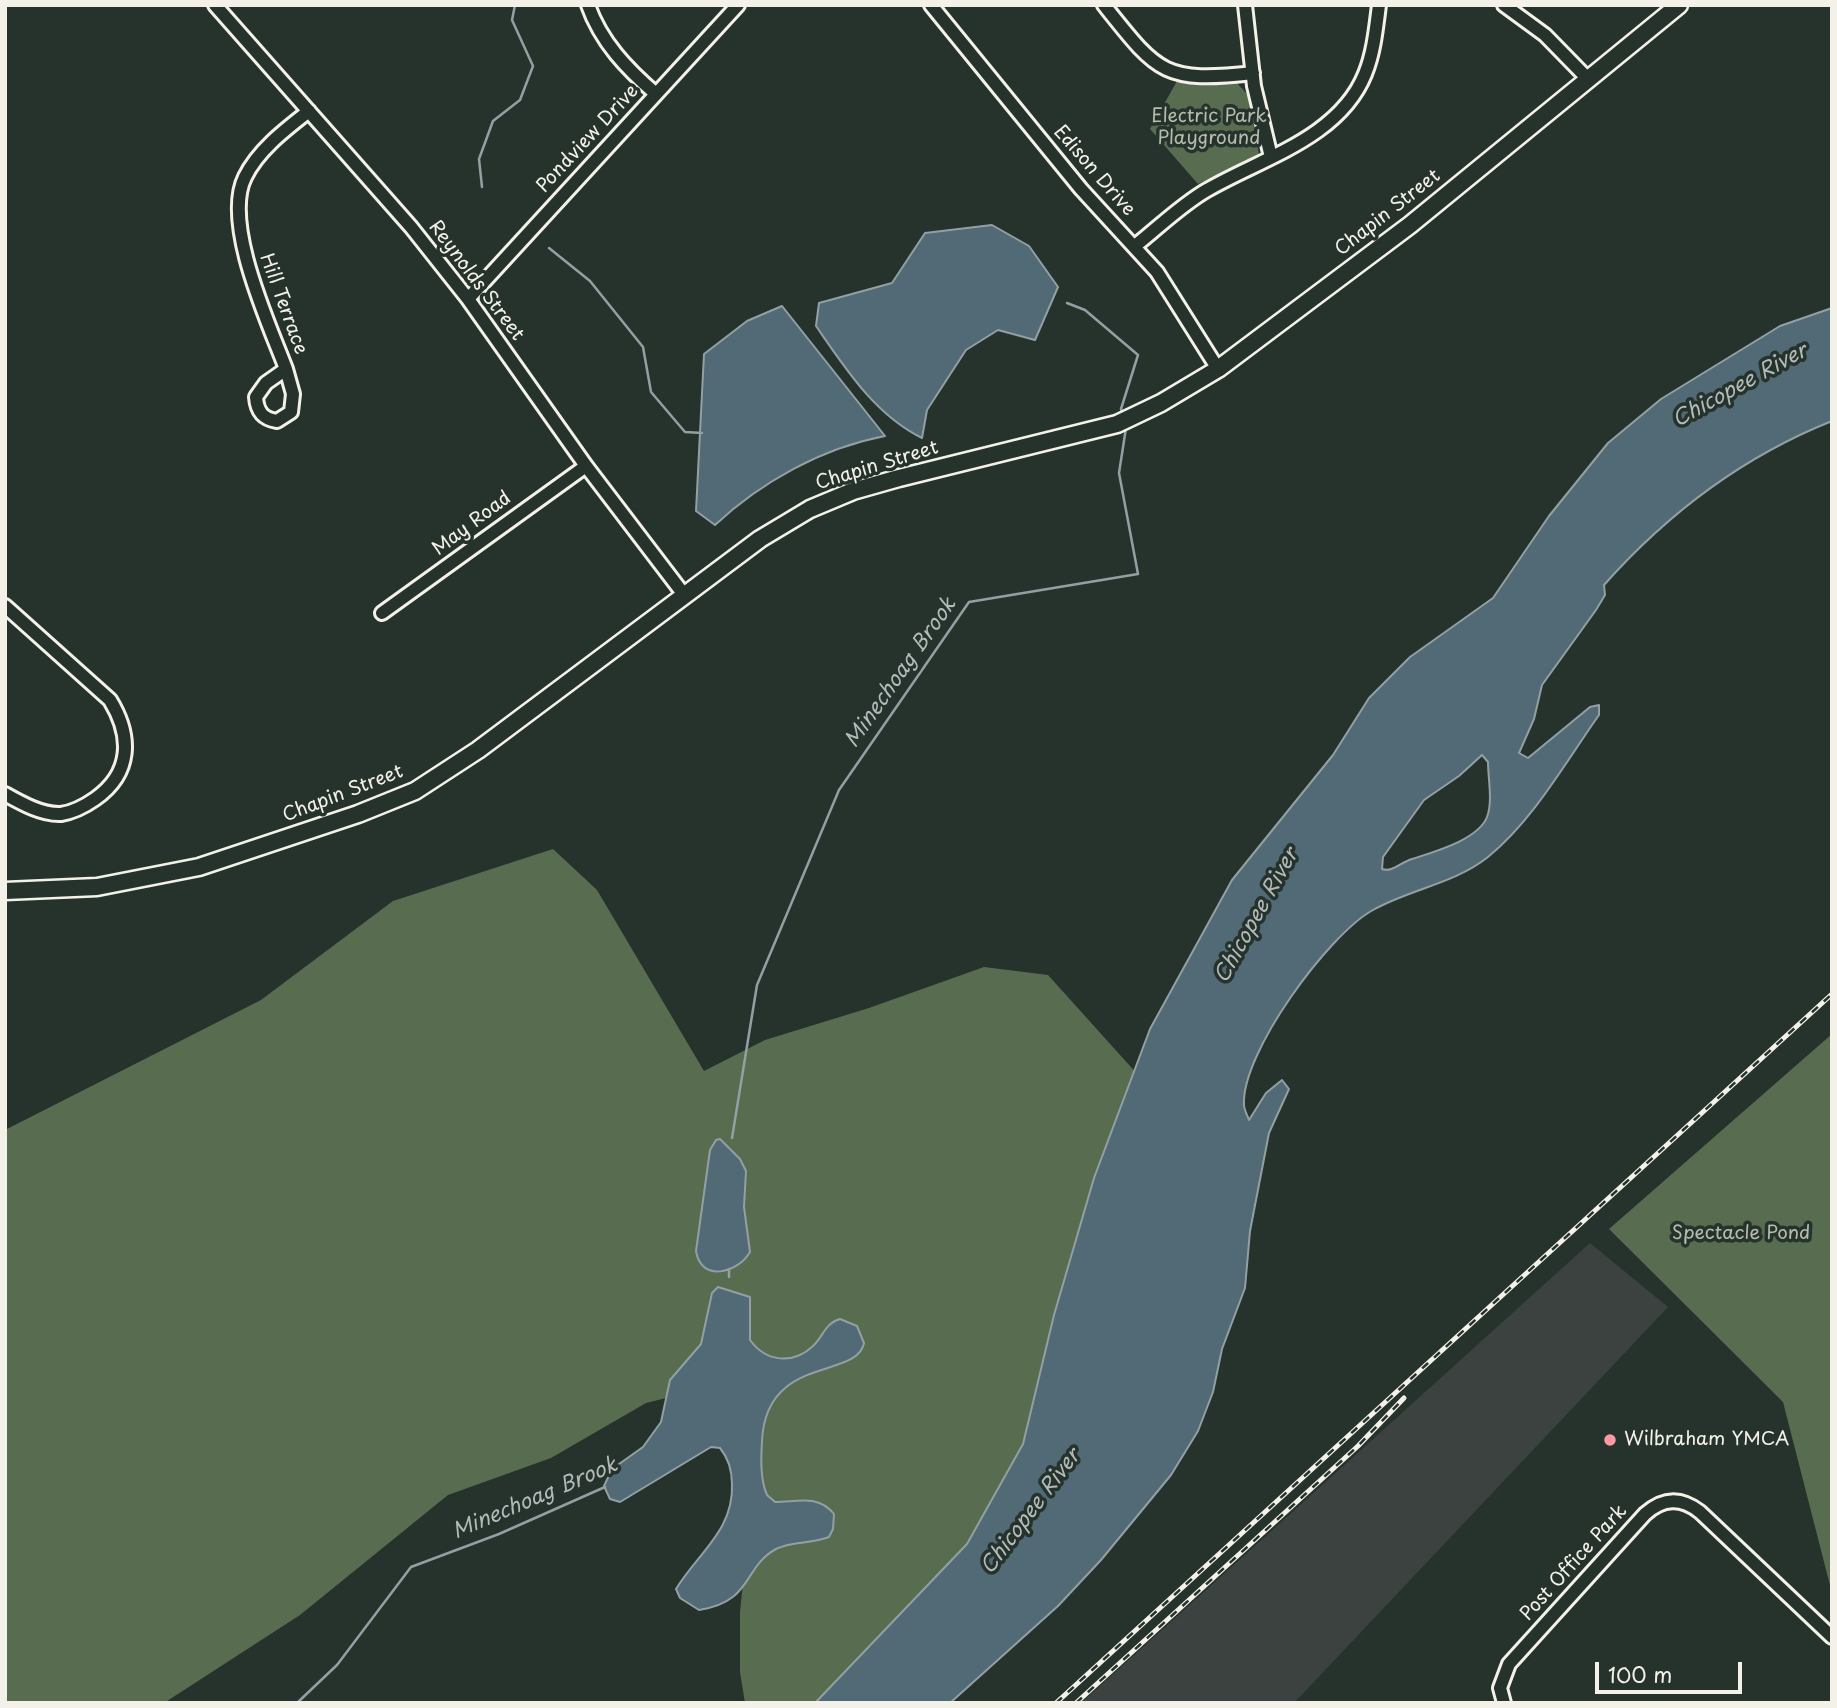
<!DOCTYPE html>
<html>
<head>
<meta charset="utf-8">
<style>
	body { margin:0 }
	#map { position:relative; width:1837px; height:1708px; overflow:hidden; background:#26332d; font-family:"Playpen Sans",sans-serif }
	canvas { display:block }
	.frame { position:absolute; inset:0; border:7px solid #f4f1e8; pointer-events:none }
	.scale { position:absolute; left:1595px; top:1662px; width:147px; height:32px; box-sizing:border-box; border:4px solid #f4f1e8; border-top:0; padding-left:9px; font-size:21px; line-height:24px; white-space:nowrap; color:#f4f1e8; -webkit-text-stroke:5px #26332d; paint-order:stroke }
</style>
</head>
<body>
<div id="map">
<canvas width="1837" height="1708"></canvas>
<div class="frame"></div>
<div class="scale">100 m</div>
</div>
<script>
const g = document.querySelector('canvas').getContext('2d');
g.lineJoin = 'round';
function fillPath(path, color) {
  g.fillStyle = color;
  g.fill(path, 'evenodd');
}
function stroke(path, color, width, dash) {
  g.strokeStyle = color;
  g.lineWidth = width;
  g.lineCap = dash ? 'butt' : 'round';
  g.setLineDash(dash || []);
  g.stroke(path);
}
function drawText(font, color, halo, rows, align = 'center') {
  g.font = font + ' "Playpen Sans",sans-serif';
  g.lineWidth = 7;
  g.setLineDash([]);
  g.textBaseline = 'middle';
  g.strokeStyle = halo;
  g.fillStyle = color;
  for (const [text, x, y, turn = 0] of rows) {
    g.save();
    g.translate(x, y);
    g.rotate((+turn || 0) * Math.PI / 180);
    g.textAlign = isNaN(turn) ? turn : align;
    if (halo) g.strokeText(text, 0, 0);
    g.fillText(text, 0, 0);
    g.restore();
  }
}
const built = new Path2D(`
	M1590,1243L1668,1307L1294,1703H1081Z`);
const green = new Path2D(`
	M1177,81L1236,82L1248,95L1259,154L1198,184L1150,129Z
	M553,849L597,890L704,1071L765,1040L869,1008L984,967L1048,975L1139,1076L1008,1510L828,1703H745L740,1672V1612L752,1496L710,1387L646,1403L551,1458L448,1495L300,1615L164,1703H5V1130L261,1000L393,901Z
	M1832,1034V1593L1783,1402L1609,1229Z`);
const water = new Path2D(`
	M992,225L1029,246L1058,287L1035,340L998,330L966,350L927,410L922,438C875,415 845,368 816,326L819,303L892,283L925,233Z
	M782,306L885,436C822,448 761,482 715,525L696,511L704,354L747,321Z
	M1832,308V421C1742,457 1668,513 1604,585L1605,595L1596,610L1542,685L1534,719L1519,753L1528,758L1590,707L1599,705V715C1565,763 1534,819 1488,857C1454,884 1410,889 1373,910C1329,934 1241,1053 1244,1105C1244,1109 1247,1115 1249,1120L1266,1093L1282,1080L1289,1089L1269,1133L1250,1231L1245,1288L1222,1349L1213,1392L1198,1431L1171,1475L1101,1560L1058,1606L950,1703H815L967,1544L1023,1444L1054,1315L1094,1178L1150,1029L1232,880L1333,755L1369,698L1410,657L1493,598L1549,516L1608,443L1661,399L1780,326ZM1482,755L1488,762C1488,778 1493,802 1487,817C1478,840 1433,852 1412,859C1401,862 1392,873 1382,869L1383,857L1424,800L1459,776Z
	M720,1139L740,1159L746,1171L744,1207L750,1252C738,1273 701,1283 696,1251L710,1150L716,1140Z
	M718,1287L750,1297V1340C766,1362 793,1365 813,1346C823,1337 825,1323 840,1319L857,1326L864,1343C857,1380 766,1354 762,1441C761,1458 760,1479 767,1495L775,1502C797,1502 818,1494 834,1514L833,1529L829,1537C812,1544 791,1541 776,1549C742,1568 754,1601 699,1610L680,1598L676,1589C698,1553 734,1530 732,1484C732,1470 729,1459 720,1448L711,1447L620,1502L610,1499L604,1486L612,1469L643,1447L661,1422L670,1380L701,1344L712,1293Z`);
const stream = new Path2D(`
	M482,187L479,159L493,121L520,100L533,66L512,20L515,5
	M549,248L590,281L643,347L651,392L685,432L702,433
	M1067,303L1085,310L1138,355L1121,409L1123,415
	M732,1138L757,985L839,790L969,602L1138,574L1119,473L1126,428
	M729,1269V1277
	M297,1703L337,1665L411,1567L499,1534L605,1487`);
const street = new Path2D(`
	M215,5L411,227L468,299L586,466L685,596
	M588,5C601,42 627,69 656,94
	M931,5L1081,189L1157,272L1218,369
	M1104,5C1158,73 1164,83 1253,73
	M1245,5L1254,86L1271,157
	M1504,5L1545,35L1588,79
	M1135,246C1159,227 1181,205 1207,190C1262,158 1339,138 1365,74C1374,52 1376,28 1379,5
	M468,299L738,5
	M286,369L293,394L291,412L277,421C263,419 257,412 256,397L266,383L286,369C269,324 222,223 245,177C258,150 286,129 309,111
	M5,606L110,700C132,736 132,773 95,799C85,806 74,812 61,814C42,815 21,803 5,794
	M382,613L586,466
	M1504,1703L1500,1688L1509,1664L1645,1514C1663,1498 1681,1497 1700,1512L1832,1637`);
const secondary = new Path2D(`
	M5,891L97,887L199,867L358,814L415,791L478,750L760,539L810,509L853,491L899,478L1117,424L1161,403L1218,369L1410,225L1679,5`);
const rail = new Path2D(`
	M1056,1703L1832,994
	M1076,1703L1358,1446L1404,1398`);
const markers = [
	[1610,1440,7,"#ff9aa2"]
];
const parkNames = [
	["Electric Park",1209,117],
	["Playground",1209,139],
	["Spectacle Pond",1741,1234]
];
const streetNames = [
	["Pondview Drive",588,139,-47],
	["Edison Drive",1094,171,49],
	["Chapin Street",1388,213,-38],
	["Reynolds Street",476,281,53],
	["Hill Terrace",283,304,70],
	["Chapin Street",877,466,-17],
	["May Road",472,524,-37],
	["Chapin Street",343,794,-21],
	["Post Office Park",1574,1563,-48]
];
const poiNames = [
	["Wilbraham YMCA",1624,1440]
];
const waterNames = [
	["Chicopee River",1740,386,-29],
	["Minechoag Brook",901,673,-55],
	["Chicopee River",1257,916,-61],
	["Minechoag Brook",535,1499,-23],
	["Chicopee River",1031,1512,-53]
];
fillPath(built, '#3c4240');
fillPath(green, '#586c50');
fillPath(water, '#516a75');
stroke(water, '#92a0a3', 2);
stroke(stream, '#92a0a3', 2.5);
stroke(street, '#f4f1e8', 18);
stroke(secondary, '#f4f1e8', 21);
stroke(street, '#26332d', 12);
stroke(secondary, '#26332d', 16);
stroke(rail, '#f4f1e8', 5);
stroke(rail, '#26332d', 2.5, [8]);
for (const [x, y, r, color] of markers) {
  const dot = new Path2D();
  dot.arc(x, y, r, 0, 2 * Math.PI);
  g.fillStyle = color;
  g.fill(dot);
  stroke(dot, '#26332d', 2.5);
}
drawText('19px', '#b6bcab', '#26332d', parkNames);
drawText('19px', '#f4f1e8', '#26332d', streetNames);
drawText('19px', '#f4f1e8', '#26332d', poiNames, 'left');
drawText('italic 21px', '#b3bbba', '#26332d', waterNames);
</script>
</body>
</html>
